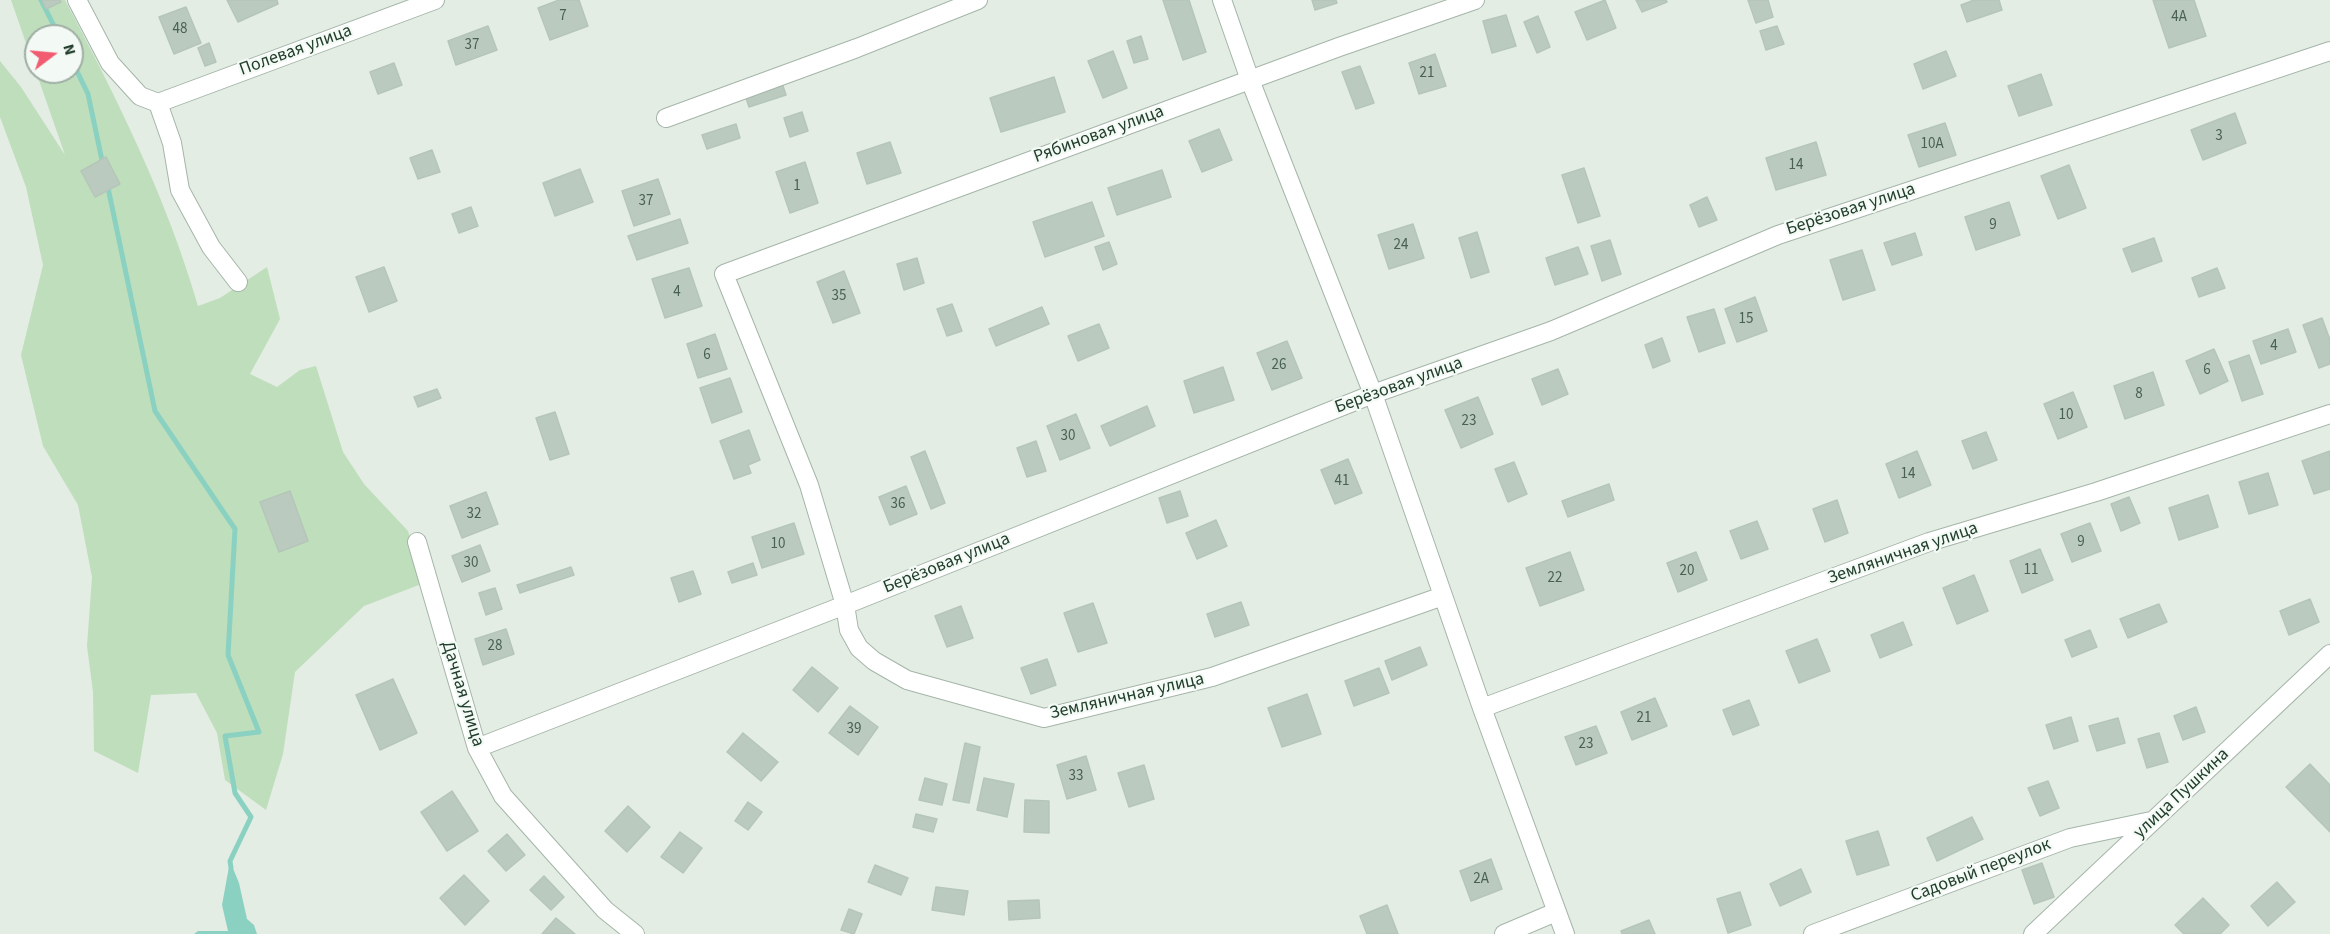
<!DOCTYPE html>
<html>
<head>
<meta charset="utf-8">
<style>
	body { margin:0 }
	#map { position:relative; width:2330px; height:934px; overflow:hidden; background:#e3ede4; font-family:"Source Sans 3",sans-serif }
	canvas { display:block }
	.north { position:absolute; left:24px; top:24px; width:60px; height:60px; box-sizing:border-box; background:#f3f9f4; border:2px solid #9faea4; border-radius:50%; rotate:74deg; font-size:16px; font-weight:700; line-height:24px; text-align:center; color:#223e2c }
	.north::after { content:''; display:block; margin:auto; width:21px; height:27px; background:#f15c70; clip-path:polygon(50% 0,100% 100%,50% 72%,0 100%) }
</style>
</head>
<body>
<div id="map">
<canvas width="2330" height="934"></canvas>
<div class="north">N</div>
</div>
<script>
const g = document.querySelector('canvas').getContext('2d');
g.lineJoin = 'round';
function fillPath(path, color) {
  g.fillStyle = color;
  g.fill(path, 'evenodd');
}
function stroke(path, color, width, dash) {
  g.strokeStyle = color;
  g.lineWidth = width;
  g.lineCap = dash ? 'butt' : 'round';
  g.setLineDash(dash || []);
  g.stroke(path);
}
function drawText(font, color, halo, rows, align = 'center') {
  g.font = font + ' "Source Sans 3",sans-serif';
  g.lineWidth = 4.5;
  g.setLineDash([]);
  g.textBaseline = 'middle';
  g.strokeStyle = halo;
  g.fillStyle = color;
  for (const [text, x, y, turn = 0] of rows) {
    g.save();
    g.translate(x, y);
    g.rotate((+turn || 0) * Math.PI / 180);
    g.textAlign = isNaN(turn) ? turn : align;
    if (halo) g.strokeText(text, 0, 0);
    g.fillText(text, 0, 0);
    g.restore();
  }
}
const green = new Path2D(`
	M11,0H65C118,101 166,196 198,306L220,298L267,267L280,319L250,374L277,387L300,370L316,366L343,452L364,484L408,531L424,583L364,606L295,672L283,754L266,810L225,780L217,733L196,693L151,695L138,773L94,751L93,692L87,646L92,577L78,505L43,446L21,355L43,265L26,187L0,117V61L21,87L65,155ZM36,36H72V72H36Z`);
const water = new Path2D(`
	M230,861L239,883L247,919L254,925L257,934H194L198,931H228L222,905Z`);
const stream = new Path2D(`
	M41,0L59,36
	M72,61L88,94L103,165
	M107,183L155,411L235,529L228,655L259,732L225,736L235,793L251,817L230,861L231,868`);
const building = new Path2D(`
	M42,0H60L61,2L46,9Z
	M227,0H277L278,4L238,22Z
	M559,0H579L588,26L550,40L538,8Z
	M1163,0H1189L1206,52L1183,60Z
	M1312,0H1336L1337,3L1315,10Z
	M1605,0L1616,28L1587,40L1575,12Z
	M1636,0H1666L1667,2L1642,12Z
	M1748,0H1768L1773,17L1756,23Z
	M1974,0H1999L2002,10L1967,22L1961,5Z
	M2153,0H2194L2206,36L2169,48Z
	M186,7L201,43L174,54L159,17Z
	M1506,15L1516,46L1492,53L1483,21Z
	M1538,16L1550,47L1537,53L1524,22Z
	M488,26L497,50L456,65L448,41Z
	M1777,26L1784,44L1766,50L1760,31Z
	M1141,36L1148,59L1134,63L1127,41Z
	M209,43L216,62L205,66L198,48Z
	M1113,51L1127,88L1103,98L1088,61Z
	M1946,51L1956,76L1923,89L1914,64Z
	M1435,54L1446,86L1419,94L1409,63Z
	M394,63L402,85L378,94L370,72Z
	M1360,66L1374,103L1356,109L1342,72Z
	M2041,74L2052,105L2019,116L2008,86Z
	M1054,77L1065,112L1001,132L990,98Z
	M781,80L786,95L749,107L744,92Z
	M802,112L808,131L790,137L784,118Z
	M2235,113L2246,143L2203,160L2191,130Z
	M1945,123L1956,155L1919,167L1908,135Z
	M736,124L740,138L707,149L702,135Z
	M1219,129L1232,160L1202,172L1189,141Z
	M890,142L901,173L867,184L857,153Z
	M1816,142L1826,175L1776,190L1766,158Z
	M432,150L440,172L418,179L410,158Z
	M106,157L120,184L95,197L81,171Z
	M805,162L818,203L790,213L776,172Z
	M2069,165L2086,208L2058,219L2041,176Z
	M1584,168L1600,216L1578,223L1562,175Z
	M580,169L593,202L555,216L543,183Z
	M1162,170L1171,197L1117,215L1108,188Z
	M658,179L670,214L634,226L622,191Z
	M1707,197L1717,220L1699,227L1690,205Z
	M1092,202L1104,236L1045,257L1033,222Z
	M2009,202L2020,235L1976,250L1965,217Z
	M471,207L478,226L459,233L452,214Z
	M680,219L688,243L637,260L628,236Z
	M1413,224L1424,258L1389,269L1378,235Z
	M1477,232L1489,272L1471,278L1459,238Z
	M1915,233L1922,255L1892,265L1884,243Z
	M2154,238L2162,261L2132,272L2123,249Z
	M1610,240L1621,274L1602,281L1591,246Z
	M1109,242L1117,264L1103,270L1095,247Z
	M1578,247L1588,274L1555,285L1546,258Z
	M1862,250L1875,290L1843,300L1830,260Z
	M917,258L924,283L904,290L897,264Z
	M384,267L397,301L369,312L356,277Z
	M689,268L702,306L665,318L652,279Z
	M2217,268L2225,288L2199,297L2192,278Z
	M844,271L860,313L833,323L817,282Z
	M1755,297L1767,331L1737,342L1725,309Z
	M952,304L962,331L947,336L937,309Z
	M1042,307L1049,324L996,346L989,329Z
	M1714,309L1725,343L1699,352L1687,317Z
	M2322,318L2330,340V364L2319,368L2303,325Z
	M1099,324L1109,348L1078,361L1068,336Z
	M2288,329L2296,352L2261,364L2253,341Z
	M715,334L727,369L698,378L687,344Z
	M1662,338L1670,361L1653,368L1645,345Z
	M1287,341L1302,378L1272,390L1257,353Z
	M2214,349L2228,381L2200,394L2186,361Z
	M2249,355L2263,394L2242,401L2229,362Z
	M1223,367L1234,400L1194,413L1184,381Z
	M1558,369L1568,394L1542,405L1532,379Z
	M2153,372L2164,405L2125,419L2114,386Z
	M730,378L742,412L712,423L700,388Z
	M437,389L441,398L418,407L414,397Z
	M2073,392L2087,427L2058,439L2044,404Z
	M1478,397L1493,434L1461,448L1445,410Z
	M1147,406L1155,426L1110,446L1101,426Z
	M555,412L569,454L550,460L536,418Z
	M1076,414L1090,448L1060,460L1047,426Z
	M749,430L760,460L748,465L751,473L734,479L720,441Z
	M1986,432L1997,460L1973,469L1962,441Z
	M1036,441L1046,471L1027,477L1017,448Z
	M925,451L945,503L931,509L911,457Z
	M1917,451L1931,485L1899,498L1886,464Z
	M2330,451V489L2314,494L2302,461Z
	M1348,459L1362,493L1335,504L1321,470Z
	M1514,462L1527,494L1508,502L1495,469Z
	M2268,473L2278,505L2249,514L2239,482Z
	M1609,484L1614,500L1568,517L1562,501Z
	M906,486L917,514L890,525L879,497Z
	M290,491L308,541L279,552L260,502Z
	M1180,491L1188,516L1167,523L1159,498Z
	M486,492L498,524L462,538L450,506Z
	M2208,495L2218,527L2179,540L2169,508Z
	M2129,497L2140,523L2121,531L2111,504Z
	M1837,500L1848,533L1825,542L1813,509Z
	M1216,520L1227,546L1197,559L1186,533Z
	M1757,521L1768,549L1741,559L1730,531Z
	M794,523L804,554L762,568L752,537Z
	M2090,523L2101,551L2072,562L2061,534Z
	M480,545L490,571L462,582L452,556Z
	M2040,549L2053,580L2022,593L2010,561Z
	M1570,552L1584,590L1540,606L1526,568Z
	M1696,552L1707,580L1678,592L1667,563Z
	M753,563L757,575L732,583L728,572Z
	M571,567L574,575L520,593L517,585Z
	M693,571L701,594L679,602L671,578Z
	M1974,575L1988,611L1957,624L1943,588Z
	M495,588L502,609L486,615L479,593Z
	M2310,599L2319,622L2289,635L2280,611Z
	M1241,602L1249,625L1215,637L1207,614Z
	M1093,603L1107,643L1078,652L1064,613Z
	M2159,604L2167,622L2128,638L2120,619Z
	M961,606L973,638L947,647L935,616Z
	M1903,622L1912,645L1880,658L1871,635Z
	M506,629L514,654L483,665L475,639Z
	M2090,630L2097,647L2072,657L2065,640Z
	M1817,639L1830,671L1799,683L1786,651Z
	M1420,647L1427,665L1392,680L1385,661Z
	M1047,659L1056,685L1031,694L1021,668Z
	M812,667L838,688L818,712L793,690Z
	M1379,668L1389,693L1354,706L1345,681Z
	M393,679L417,733L380,750L356,695Z
	M1307,694L1321,734L1282,747L1268,708Z
	M1655,698L1667,726L1632,740L1621,712Z
	M1749,700L1759,725L1733,735L1723,710Z
	M850,706L878,727L858,755L829,733Z
	M2196,707L2205,732L2183,740L2174,716Z
	M2071,717L2078,741L2054,749L2046,725Z
	M2118,718L2125,743L2097,751L2089,726Z
	M1596,726L1607,753L1576,765L1565,737Z
	M743,733L778,762L761,781L727,752Z
	M2159,733L2168,762L2147,768L2138,739Z
	M965,743L980,747L969,803L953,800Z
	M1086,756L1096,790L1067,799L1057,765Z
	M2310,764L2330,785V832L2286,787Z
	M1144,765L1154,799L1129,807L1118,773Z
	M925,778L947,784L942,805L919,800Z
	M984,778L1014,784L1007,817L977,810Z
	M2048,781L2059,808L2040,816L2028,788Z
	M452,791L478,831L447,851L421,812Z
	M1025,800L1049,801V833L1024,832Z
	M748,802L762,812L748,830L735,821Z
	M628,806L650,827L627,852L605,831Z
	M916,814L937,819L933,832L913,827Z
	M1972,817L1983,839L1937,861L1927,838Z
	M1878,831L1889,865L1857,875L1846,841Z
	M680,832L702,848L683,873L661,857Z
	M507,834L525,855L506,871L488,851Z
	M1491,859L1502,889L1471,901L1460,871Z
	M2042,863L2054,897L2034,904L2022,870Z
	M875,865L908,878L901,895L868,882Z
	M1801,869L1811,892L1780,906L1770,884Z
	M464,875L489,901L465,925L440,898Z
	M544,876L564,897L551,910L530,890Z
	M2277,882L2295,902L2268,926L2251,906Z
	M936,887L968,891L964,915L932,910Z
	M1740,892L1751,925L1728,933L1717,899Z
	M2203,898L2229,925L2220,934H2184L2175,925Z
	M1039,900L1040,918L1009,920L1008,901Z
	M1387,905L1398,934H1367L1360,916Z
	M849,909L862,914L854,934L841,930Z
	M556,918L575,934H542Z
	M1649,920L1655,934H1622L1621,931Z`);
const street = new Path2D(`
	M77,0L110,63L140,96L158,103L172,143L180,190L211,247L238,282
	M1222,0L1250,80L1373,394L1482,708L1565,934
	M158,103L435,0
	M666,118L857,48L978,0
	M417,542L477,748L503,796L605,910L635,934
	M1443,596L1212,677L1044,718L907,680L874,661L859,648L849,630L845,605L809,485L724,274L1339,47L1475,0
	M1482,708L1929,542L2096,492L2330,414
	M477,748L845,605L1373,394L1551,331L1778,235L2330,51
	M1504,934L1556,912
	M1813,934L2070,838L2151,821
	M2033,934L2330,654`);
const numberNames = [
	["7",563,17],
	["4А",2179,18],
	["48",180,30],
	["37",472,46],
	["21",1427,74],
	["3",2219,137],
	["10А",1932,145],
	["14",1796,166],
	["1",797,187],
	["37",646,202],
	["9",1993,226],
	["24",1401,246],
	["4",677,293],
	["35",839,297],
	["15",1746,320],
	["4",2274,347],
	["6",707,356],
	["26",1279,366],
	["6",2207,371],
	["8",2139,395],
	["10",2066,416],
	["23",1469,422],
	["30",1068,437],
	["14",1908,475],
	["41",1342,482],
	["36",898,505],
	["32",474,515],
	["9",2081,543],
	["10",778,545],
	["30",471,564],
	["11",2031,571],
	["20",1687,572],
	["22",1555,579],
	["28",495,647],
	["21",1644,719],
	["39",854,730],
	["23",1586,745],
	["33",1076,777],
	["2А",1481,880]
];
const streetNames = [
	["Полевая улица",296,51,-20],
	["Рябиновая улица",1099,135,-20],
	["Берёзовая улица",1851,210,-18],
	["Берёзовая улица",1399,386,-20],
	["Земляничная улица",1903,554,-19],
	["Берёзовая улица",947,564,-22],
	["Дачная улица",462,694,73],
	["Земляничная улица",1127,697,-13],
	["улица Пушкина",2182,794,-43],
	["Садовый переулок",1981,871,-21]
];
fillPath(green, '#bfdebc');
fillPath(water, '#8bd1c2');
stroke(stream, '#8bd1c2', 5);
fillPath(building, '#bbcabf');
stroke(building, '#b5c6b9', 1.5);
stroke(street, '#a5b5a9', 20);
stroke(street, '#fff', 18);
drawText('15px', '#486151', null, numberNames);
drawText('18px', '#223e2c', '#f3f9f4', streetNames);
</script>
</body>
</html>
